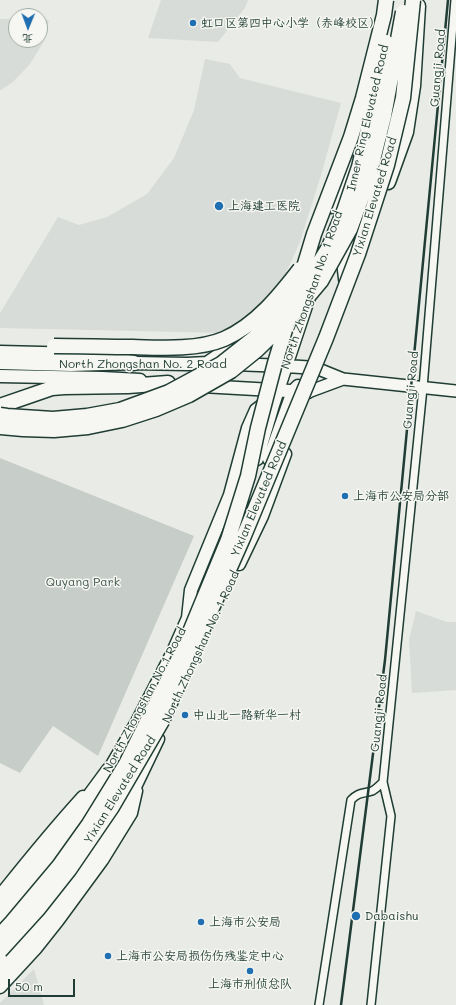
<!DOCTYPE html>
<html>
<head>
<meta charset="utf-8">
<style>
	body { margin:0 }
	#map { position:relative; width:456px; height:1005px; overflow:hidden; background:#e9ebe7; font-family:Mali,"LXGW WenKai TC",sans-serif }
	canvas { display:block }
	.north { position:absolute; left:8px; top:8px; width:40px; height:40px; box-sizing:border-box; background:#f6f6f2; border:1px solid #a0aca6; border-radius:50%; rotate:181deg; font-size:11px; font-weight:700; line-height:16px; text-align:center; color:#1f3d34 }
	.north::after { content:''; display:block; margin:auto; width:14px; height:18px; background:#1f6fb2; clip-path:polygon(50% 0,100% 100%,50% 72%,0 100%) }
	.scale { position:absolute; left:8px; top:979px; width:67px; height:18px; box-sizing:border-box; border:2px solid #1f3d34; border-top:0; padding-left:5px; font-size:12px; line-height:14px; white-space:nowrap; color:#1f3d34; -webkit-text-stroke:3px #f6f6f2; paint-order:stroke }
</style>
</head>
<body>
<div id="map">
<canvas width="456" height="1005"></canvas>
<div class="north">北</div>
<div class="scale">50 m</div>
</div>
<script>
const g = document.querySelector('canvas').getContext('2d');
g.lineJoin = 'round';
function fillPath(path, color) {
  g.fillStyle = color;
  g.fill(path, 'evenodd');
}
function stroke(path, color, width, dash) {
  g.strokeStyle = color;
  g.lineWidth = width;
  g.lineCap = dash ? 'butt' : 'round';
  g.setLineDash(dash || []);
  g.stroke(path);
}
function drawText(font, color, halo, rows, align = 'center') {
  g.font = font + ' Mali,"LXGW WenKai TC",sans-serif';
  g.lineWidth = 3;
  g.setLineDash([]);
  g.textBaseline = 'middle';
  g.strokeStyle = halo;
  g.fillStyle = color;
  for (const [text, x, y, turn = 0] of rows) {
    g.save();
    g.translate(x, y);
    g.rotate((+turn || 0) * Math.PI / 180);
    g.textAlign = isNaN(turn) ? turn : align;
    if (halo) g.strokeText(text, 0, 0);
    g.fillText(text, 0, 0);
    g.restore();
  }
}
const built = new Path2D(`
	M161,0H248L245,8L218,42L148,38Z
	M0,19H16V40H40V20H49L43,43L30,64L13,82L1,90H0Z
	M205,59L230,64L240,78L341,103L322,172L300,242L285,275L270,299L251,318L224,333L0,328V313L58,217L79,225L107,217L147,194L174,158L194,110Z
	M416,611L447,622H456V690L412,693L409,640Z
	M34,969L44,1005H0V1003Z`);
const green = new Path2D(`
	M0,458L194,536L98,756L53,726L20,773L0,763Z`);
const street = new Path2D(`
	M319,1005L351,800C359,792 362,794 372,791C376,789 379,786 383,782
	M371,1005L391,816L383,782L423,388L455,0`);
const secondary = new Path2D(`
	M316,368L343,379L456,391
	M308,392L343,379`);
const primary = new Path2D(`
	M356,153L364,114
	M331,207L337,194L353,164
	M346,286L343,262L361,218
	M0,363L71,365L134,363L187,364L207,363L286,366L316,368
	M207,363L252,332
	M0,376L102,378L140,380
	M202,386L308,392
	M257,459L273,405L309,297
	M269,459L293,391L298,386
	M239,564L262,516L285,454
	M105,777L137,722L172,654L188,618L191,590L230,495L248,428L256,410L264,404
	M129,796L134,789L158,739
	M0,896C27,862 54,829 83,797
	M0,926L28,889L62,851L87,813L97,794
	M0,962L28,930
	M0,987L35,949L58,920L102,860L131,813L136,791`);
const highway = new Path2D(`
	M388,182L406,132L413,86L418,6
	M0,353L82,355L134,363
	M0,406L52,388L64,387L128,386L168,383
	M0,910C40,866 74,817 109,770
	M0,974L19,954L46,922L77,883L114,828L134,789`);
const rail = new Path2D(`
	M341,1005L374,746L385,660L448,0`);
const highwayBridge = new Path2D(`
	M54,346C80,346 107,347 133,347C162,348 198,350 224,339C256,325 279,296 300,269
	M0,415L7,416L53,419L87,416L120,410L169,392L221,364L254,338L278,316L306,284L329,247L344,211L359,167L380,79L386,42
	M0,427L23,429L54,430L88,427L122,420L156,409L189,395L231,371L257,350L290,318L321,281L350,229L368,180L384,116L403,12
	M0,935L12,922L59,866L89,824L126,764L180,656L228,540L248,476L258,428L275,363L314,234L351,137L363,98L384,15L386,0
	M0,951L39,908L69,870L112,807L162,721L243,538L326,338L358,254L387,165L403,98L413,0`);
const markers = [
	[193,23,4,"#1f6fb2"],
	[219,206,5,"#1f6fb2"],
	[345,496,4,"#1f6fb2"],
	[185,715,4,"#1f6fb2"],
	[356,916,5,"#1f6fb2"],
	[201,922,4,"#1f6fb2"],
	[108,956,4,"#1f6fb2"],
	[250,971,4,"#1f6fb2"]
];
const poiNames = [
	["虹口区第四中心小学（赤峰校区）",201,23],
	["上海建工医院",228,206],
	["上海市公安局分部",353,496],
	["中山北一路新华一村",193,715],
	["Dabaishu",365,916],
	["上海市公安局",209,922],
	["上海市公安局损伤伤残鉴定中心",116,956],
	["上海市刑侦总队",250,984,"center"]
];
const streetNames = [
	["Guangji Road",438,68,-85],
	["Inner Ring Elevated Road",368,118,-77],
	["Yixian Elevated Road",375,197,-73],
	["North Zhongshan No. 1 Road",312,290,-71],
	["North Zhongshan No. 2 Road",143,364],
	["Guangji Road",411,390,-85],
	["Yixian Elevated Road",259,499,-67],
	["North Zhongshan No. 1 Road",201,647,-65],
	["North Zhongshan No.1 Road",145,700,-62],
	["Guangji Road",379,713,-84],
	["Yixian Elevated Road",120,790,-58]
];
const parkNames = [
	["Quyang Park",83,582]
];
fillPath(built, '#d8dcd8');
fillPath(green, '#c7cec9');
stroke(street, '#1f3d34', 10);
stroke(secondary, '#1f3d34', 14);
stroke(primary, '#1f3d34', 15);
stroke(highway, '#1f3d34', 17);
stroke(street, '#f6f6f2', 7);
stroke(secondary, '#f6f6f2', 11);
stroke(primary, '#f6f6f2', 12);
stroke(highway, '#f6f6f2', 14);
stroke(rail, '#1f3d34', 2.5);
stroke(highwayBridge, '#1f3d34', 17, []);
stroke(highwayBridge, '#f6f6f2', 14);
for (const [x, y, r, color] of markers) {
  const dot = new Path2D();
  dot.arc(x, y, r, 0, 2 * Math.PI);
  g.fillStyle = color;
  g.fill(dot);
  stroke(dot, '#f6f6f2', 1.5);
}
drawText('12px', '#1f3d34', '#f6f6f2', poiNames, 'left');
drawText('12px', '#1f3d34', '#f6f6f2', streetNames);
drawText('12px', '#415a52', '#f6f6f2', parkNames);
</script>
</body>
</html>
